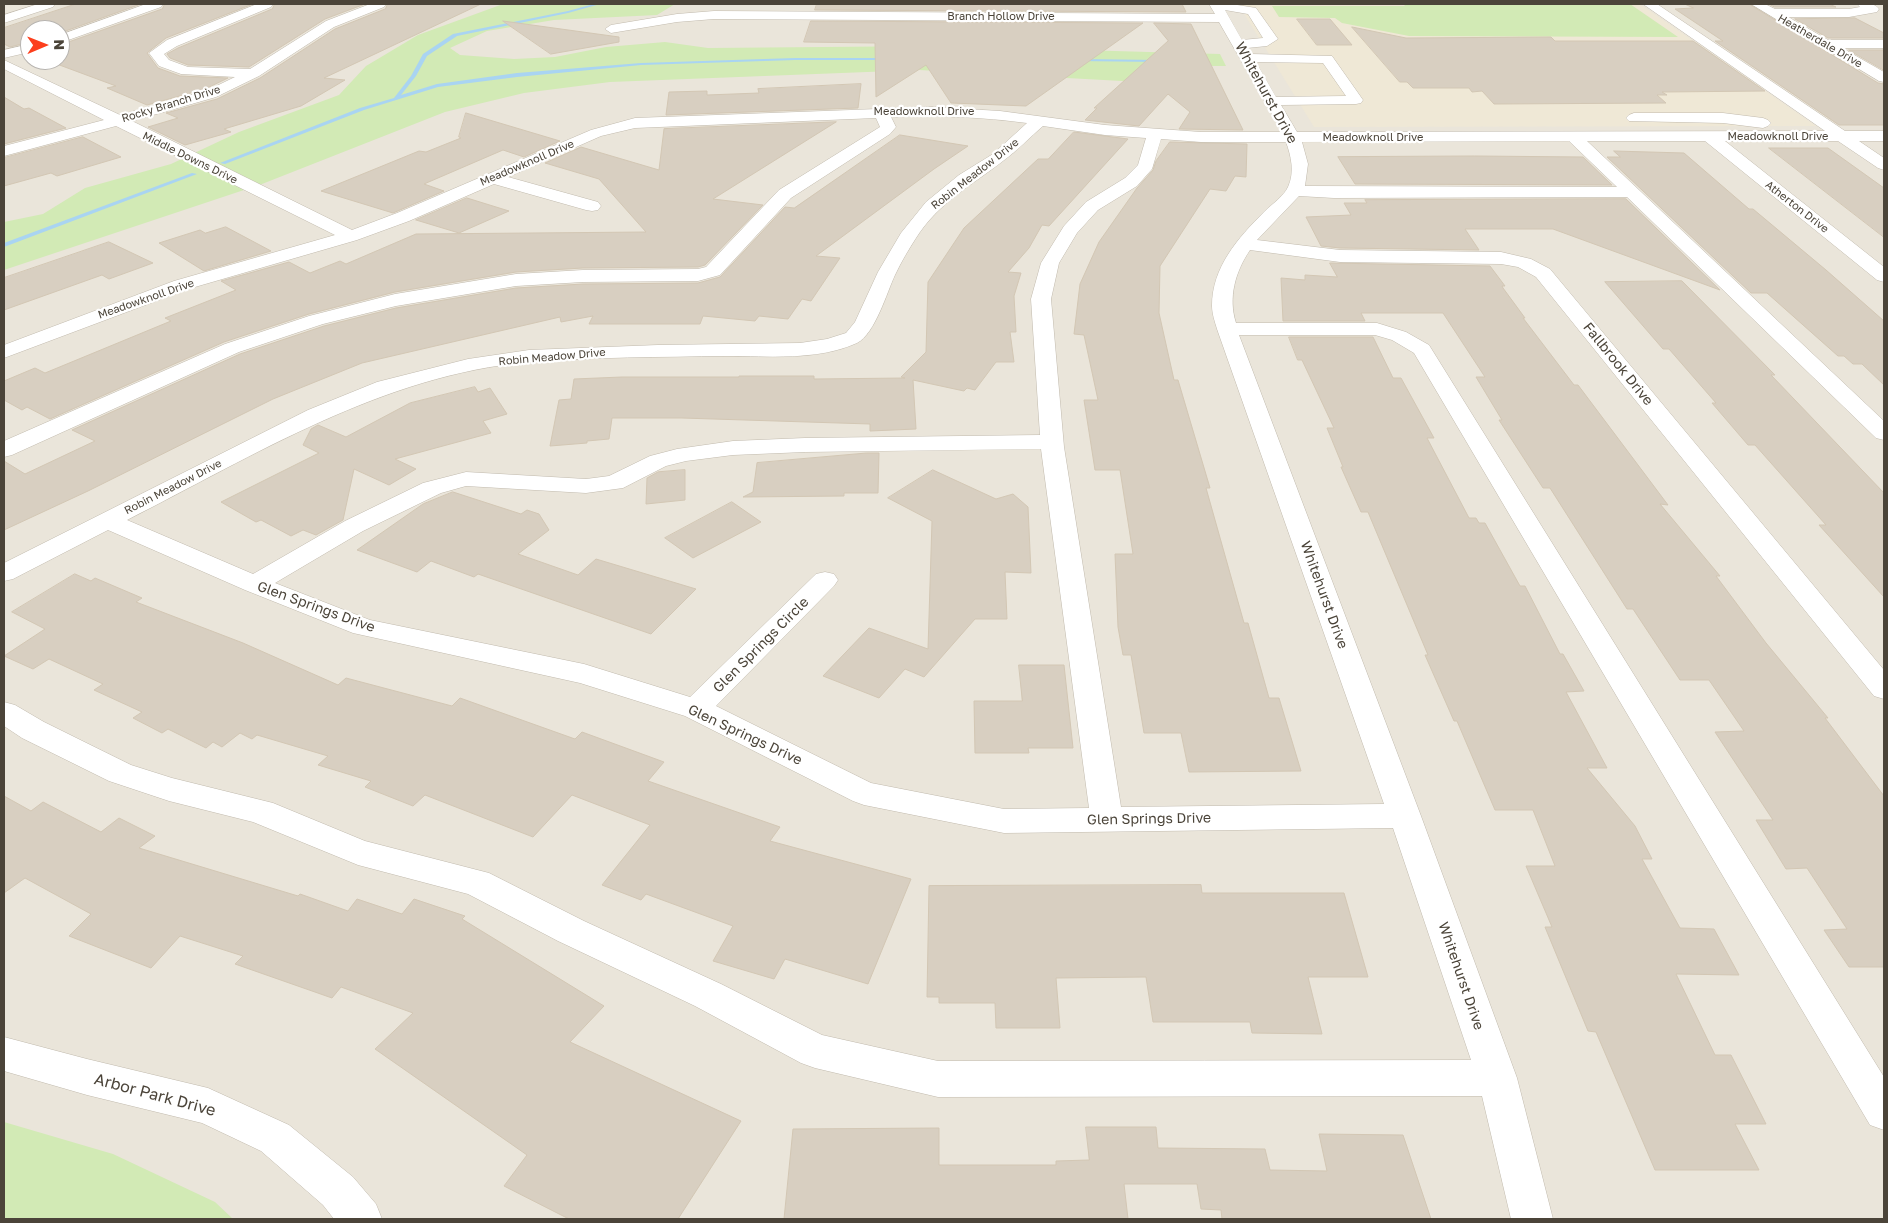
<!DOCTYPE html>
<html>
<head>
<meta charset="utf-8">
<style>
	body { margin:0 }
	#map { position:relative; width:1888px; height:1223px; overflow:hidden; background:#f6f3ec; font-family:"Golos Text",sans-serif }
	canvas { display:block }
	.frame { position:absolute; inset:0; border:5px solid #4b4439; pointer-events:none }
	.north { position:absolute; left:20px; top:20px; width:50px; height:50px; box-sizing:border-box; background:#fff; border:1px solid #b7b4b0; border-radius:50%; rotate:89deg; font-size:14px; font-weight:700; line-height:20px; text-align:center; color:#4b4439 }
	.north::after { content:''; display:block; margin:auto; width:18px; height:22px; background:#fc3f1d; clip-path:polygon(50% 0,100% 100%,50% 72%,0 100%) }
</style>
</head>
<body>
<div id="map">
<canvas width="1888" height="1223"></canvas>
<div class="frame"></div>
<div class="north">N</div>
</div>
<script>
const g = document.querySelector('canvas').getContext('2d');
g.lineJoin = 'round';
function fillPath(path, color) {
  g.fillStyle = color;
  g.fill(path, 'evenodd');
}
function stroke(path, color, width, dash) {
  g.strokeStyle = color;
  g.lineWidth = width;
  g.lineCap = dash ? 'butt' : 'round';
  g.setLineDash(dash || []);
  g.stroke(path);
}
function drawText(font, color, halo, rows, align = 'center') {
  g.font = font + ' "Golos Text",sans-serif';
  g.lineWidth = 4.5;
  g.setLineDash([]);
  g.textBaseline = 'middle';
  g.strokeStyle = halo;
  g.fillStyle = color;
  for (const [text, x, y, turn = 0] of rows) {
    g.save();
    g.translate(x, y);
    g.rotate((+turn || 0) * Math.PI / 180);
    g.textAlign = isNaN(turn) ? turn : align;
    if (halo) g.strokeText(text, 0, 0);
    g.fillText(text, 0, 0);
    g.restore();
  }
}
const residential = new Path2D(`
	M4,4H1884V1219H4ZM30,30H60V60H30Z`);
const education = new Path2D(`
	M1238,4H1640L1816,126L1314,127Z`);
const green = new Path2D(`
	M503,4H675L657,15L554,20L487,31L450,48L460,55L514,59L555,57L606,47L665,42L708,48L938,46L1220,54L1226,66H1168L1159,83L919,70L610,82L524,93L445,112L262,184L4,270V222L43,214L85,188L171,164L239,132L339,95L366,66L418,35Z
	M1403,4H1630L1678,37L1409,36L1342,23L1335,18L1279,17L1272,6H1405Z
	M4,1122L113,1154L215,1202L233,1219H4Z`);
const stream = new Path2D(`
	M594,4H600L568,13L457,36L427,56L416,76L401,95L437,84L517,73L641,63L795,58H889L891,59L889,60H795L641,65L517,77L438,87L364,110L225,164L220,163L360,108L394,98L411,76L423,54L453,34L568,11Z
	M1078,59L1159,60L1161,61L1159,62L1076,61Z
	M192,173L197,174L4,247V243Z`);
const building = new Path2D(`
	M76,4H141L60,33V30H30V42L10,47L4,44V28Z
	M165,4H253L166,38L147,53L158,68L180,76L228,78L205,89L147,105L107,88L116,86L46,60H60V45L162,9Z
	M275,4H365L325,19L249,67L188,65L170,58L167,54L178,48L272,9Z
	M388,4H481L324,78L345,80L301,106L224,129L231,132L185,145L148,127L178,118L166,113L217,99L260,78L335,29L385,9Z
	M817,4H1182L1186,12L815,10Z
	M1685,4H1749L1878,83L1884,84V125H1839L1715,41H1723L1675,9L1693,8Z
	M1769,4H1829L1836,7H1775Z
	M1855,18L1884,33V38H1828L1795,19Z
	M1297,19H1330L1352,45H1317Z
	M503,21L619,37V42L551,54Z
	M811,21L1143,23L1026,106L951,103L926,65L876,97L875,43L804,42Z
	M1154,23L1191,24L1243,130L1179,129L1190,112L1168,94L1139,126L1085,120L1097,108H1094L1168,41Z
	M1352,27L1406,38L1551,37L1555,41H1693L1765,91L1662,92L1667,95H1657L1666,103L1494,104L1482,91L1472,92L1469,88H1413L1407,82H1400Z
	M1849,50H1884V70Z
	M861,84L858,108L666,115L669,92L707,91V95L759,93L758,89Z
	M4,97L24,109L29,108L66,128L4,144Z
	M466,113L560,141L524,157L503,150L424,184L444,191L393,213L321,191L419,151L426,152L461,138L459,137Z
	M836,122L713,199L763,205L705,265L698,267L583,268L516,272L395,292L309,314L224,342L50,419L27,407L22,410L4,400V381L35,368L45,373L171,321L165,318L236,290L221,281L289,262L310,273L340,261L346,264L416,234L646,232L599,179L545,163L581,147L659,170L664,129Z
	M1074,132L1128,139L1049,226L1042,225L1029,248L1008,272L1021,273L1014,296L1016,332H1010L1014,362H996L975,390L967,388L964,391L913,380L916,429L870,431V424L682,418H612L609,439L587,441V443L550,446L559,400L571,399L574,379L622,377H739V376H814V379L905,378L901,377L926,352L928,282L964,228L1038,159H1048Z
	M900,135L968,146L934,169L816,256L840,258L811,301L802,299L788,319L759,316L755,321L703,316L700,324H589L593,316L561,322L560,317L362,363L273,399L88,491L4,530V461L25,474L95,441L72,430L240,354L324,326L396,308L516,288L583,284L698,283L720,277L785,207L794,208Z
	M83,137L121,157L57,176L51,173L4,186V158Z
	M1170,142L1247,144L1246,177L1235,176L1226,191L1210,189L1160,266L1159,313L1174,380H1178L1210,488H1206L1244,623H1248L1269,698H1279L1301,771L1189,772L1181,733H1144L1131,655H1123L1118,627L1115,554H1133L1120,470H1095L1084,400H1098L1084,335L1074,334L1080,284L1099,242L1137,188L1153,170L1156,161Z
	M1769,148H1828L1884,188V237Z
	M1614,151L1684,153L1749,209H1753L1826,270L1884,321V385L1862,364H1853L1844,356H1838L1767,293H1751L1607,157H1620Z
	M1475,156L1583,157L1612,185L1355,184L1338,157Z
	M467,198L509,211L459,233L416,220Z
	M1626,199L1720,290L1553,229H1465L1479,250L1340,248L1321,246L1306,217L1351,215L1344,203H1367L1365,200Z
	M226,227L271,251L204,271L159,243L200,230L205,233Z
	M109,242L153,263L109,279L102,275L4,310V278Z
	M1330,263L1490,266L1505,286H1502L1503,288L1525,318H1523L1574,385H1578L1668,505L1660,504L1720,576H1716L1766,643L1828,718H1825L1884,796V967H1849L1824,930L1847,929L1807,868L1786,869L1756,820H1773L1715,732L1744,731L1709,680H1680L1633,609H1627L1550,488H1543L1499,420H1502L1476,377H1485L1443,313H1361L1365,321H1283L1281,278L1305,280V275L1337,277Z
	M1682,281L1775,375H1771L1884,493V597L1819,525H1826L1755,445H1748L1712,403H1716L1669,349H1663L1605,282Z
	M1289,337H1373L1393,378H1401L1434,438H1427L1469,518H1476L1479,523H1485L1520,586H1525L1560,654H1563L1584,691L1566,692L1607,768H1587L1635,826L1652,859H1642L1680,928L1714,929L1739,975L1676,974L1715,1055H1731L1766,1124H1735L1759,1170H1655L1596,1032L1588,1031L1545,927H1552L1526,866H1555L1533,810H1495L1457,721H1454L1425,655H1428L1368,512H1361L1341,467H1343L1327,428H1334L1302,360H1298Z
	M475,387L478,392L490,388L507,414L483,421L491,433L395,459L416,469L389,485L354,469L343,520L316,535L303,530L291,536L261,520L256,522L221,502L319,453L303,445L311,429L318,425L346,437L410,403Z
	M867,453H879L878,493H844V496L743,497L753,492L757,463Z
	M685,470V500L646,504L647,478L658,472Z
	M933,470L996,499L1013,494L1028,507L1031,573L1005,572L1007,619H975L924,677L905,669L879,698L823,676L869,628L928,649L932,521L888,498Z
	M453,492L521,514L527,510L539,514L549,530L518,554L578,575L596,559L696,589L651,634L478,574L474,577L431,561L417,572L357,550L423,504Z
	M732,502L761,522L693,558L665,538Z
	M75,574L91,581L95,578L142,598L136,602L243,643L338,685L346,678L452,706L460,698L575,739L582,732L664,762L648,781L780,827L770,841L911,879L868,984L785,959L774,979L713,961L733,926L646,894L641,900L602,885L650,825L572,795L533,837L425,795L413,806L365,787L371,781L318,765L328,756L257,735L252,739L240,733L222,747L213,742L206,748L168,729L162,733L133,718L142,712L94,690L103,684L49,659L33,669L4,656L45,629L12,612Z
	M1019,665H1064L1073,748H1028L1029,753H975L974,701H1022Z
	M4,796L31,811L43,802L101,832L119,818L155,836L139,848L298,896L300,894L348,911L357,899L402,914L414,899L465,916L462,919L604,1006L570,1042L741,1121L678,1219H569L504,1186L527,1155L375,1049L413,1013L341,987L332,998L235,964L243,956L180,936L151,968L69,936L91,914L25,878L4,893Z
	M1201,885L1202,893H1344L1368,977H1308L1322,1034L1252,1033L1250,1022H1153L1146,977L1056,978L1060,1028H996L995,1003H939V997H927L929,886Z
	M1086,1127H1156L1158,1148L1265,1149L1270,1170L1327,1171L1319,1134L1403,1135L1431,1219H1222L1221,1210L1201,1209L1197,1184H1124L1128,1219H784L793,1129L939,1128V1165H1056V1161L1089,1160Z`);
const minor = new Path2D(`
	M38,4H55L53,7L4,23V15Z
	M146,4H163L161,7L60,43V35Z
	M257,4H273L271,7L177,46L164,54L169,60L188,67L250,69L326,21L370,4H386L384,7L334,27L259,76L216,97L132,121L352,230L397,213L591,130L635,118L932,107L1000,111L1105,125L1201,132H1282L1219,22L714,19L677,22L611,33L605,29L611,25L677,14L714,11L1215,14L1209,4H1231L1256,8L1278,39L1267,46L1247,48L1251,54L1332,56L1363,100L1361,103L1356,104L1281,105L1297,132L1825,131L1643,4H1657L1845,131H1884V141H1859L1884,158V170L1878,168L1838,141H1725L1884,267V282L1877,280L1705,141H1587L1884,421V440L1876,438L1627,197L1334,198L1299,196L1257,240L1340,250L1501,252L1531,259L1550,269L1884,670V699L1874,696L1536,277L1518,267L1501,264L1340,262L1250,250C1235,272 1228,298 1236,323H1377L1406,332L1429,345L1884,1077V1130L1870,1125L1414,353L1392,340L1375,335H1239L1421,816L1517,1078L1553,1219H1511L1482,1096L938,1097L815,1068L801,1063L695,1006L558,941L468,894L358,865L253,822L169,801L109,781L22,738L4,726V702L15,705L44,722L131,765L172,778L273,803L365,841L489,873L584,921L721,984L822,1035L938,1061L1471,1060L1393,828L1004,833L864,805L853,801L685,716L580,683L353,633L245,590L108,530L13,579L4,581V563L308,410L377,382L468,359L529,350L658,345L800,343L827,339L846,333L855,322L878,272L901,233L926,202L959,175L993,154L1027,123C982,117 937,115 891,117L896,127L890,134L791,198L720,275L698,281L583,282L516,286L396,306L323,324L239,352L12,455L4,457V441L225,344L309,316L395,294L516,274L583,270L698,269L706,267L779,190L880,127L876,118L635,128L601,136L508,177L598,202L601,206L598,210L592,211L586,210L494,184L409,221L357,240L188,289L4,358V345L174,281L335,235L116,126L4,156V146L104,120L4,69V60L120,115L206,91L235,77L181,74L159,66L149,53L167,40ZM1225,10L1248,14L1263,38L1242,40ZM1256,62L1323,63L1346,96L1276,97ZM1043,126L1105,135L1146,138L1138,165L1125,178L1086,202L1064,226L1041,263L1031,299L1040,435L805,438L733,441L677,449L650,456L609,476L586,479L466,472L423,483L345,521L253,574L127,520C255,455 383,375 529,362C594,357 661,357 726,356C768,356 817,361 857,343C875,334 887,292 895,275C901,262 909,249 916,238C938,203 972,185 1003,161C1017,151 1030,137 1043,126ZM1161,139L1201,142H1286C1291,156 1295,172 1288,187C1284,196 1272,204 1264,212C1238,238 1212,267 1212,306C1212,314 1215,322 1217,329L1384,804L1121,807L1064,447L1051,299L1059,263L1077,233L1098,210L1137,186L1152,169ZM1569,141L1617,187L1305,186L1308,164L1302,142ZM1041,449L1089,808L1004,809L871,783L716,706L834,586L838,580L834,574L825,572L816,574L690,697L584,664L370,620L275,583L363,531L441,493L466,486L586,493L623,488L666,466L686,461L733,455L805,452Z
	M1751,4H1765L1775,9H1849L1860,7L1857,4C1865,4 1874,2 1879,9L1877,12L1849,17H1788L1828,40H1884V48H1842L1884,72V82L1879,81Z
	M30,44V52L4,58V50Z
	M1634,113H1723L1763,118L1768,120L1771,123L1768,126L1763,128L1723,123L1629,121L1626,118L1629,115Z
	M4,1037L87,1059L208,1088L289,1125L353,1177L376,1204L382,1219H334L323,1205L261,1151L202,1123L87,1095L4,1071Z`);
const farStreetnames = [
	["Branch Hollow Drive",1001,17],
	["Heatherdale Drive",1820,41,30],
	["Rocky Branch Drive",171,104,-17],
	["Meadowknoll Drive",924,112],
	["Meadowknoll Drive",1778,137],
	["Meadowknoll Drive",1373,138],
	["Middle Downs Drive",190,158,26],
	["Meadowknoll Drive",527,163,-23],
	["Robin Meadow Drive",975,174,-38],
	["Atherton Drive",1797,207,38],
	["Meadowknoll Drive",146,299,-19],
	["Robin Meadow Drive",552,357,-5],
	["Robin Meadow Drive",173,487,-27]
];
const streetNames = [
	["Whitehurst Drive",1266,93,61],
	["Fallbrook Drive",1618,364,51],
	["Whitehurst Drive",1324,595,70],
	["Glen Springs Drive",316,607,20],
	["Glen Springs Circle",761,645,-45],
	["Glen Springs Drive",745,735,25],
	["Glen Springs Drive",1149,819,-1],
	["Whitehurst Drive",1461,976,71]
];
const nearStreetnames = [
	["Arbor Park Drive",155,1095,15]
];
fillPath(residential, '#eae5da');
fillPath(education, '#efe8d6');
fillPath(green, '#d2eab5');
fillPath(stream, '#a9d4f2');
fillPath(building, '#d8cfc1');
stroke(building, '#d3c7b4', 1);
stroke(minor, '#c2bbae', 1);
fillPath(minor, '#fff');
drawText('11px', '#4b4439', '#fff', farStreetnames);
drawText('14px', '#4b4439', '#fff', streetNames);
drawText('16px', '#4b4439', '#fff', nearStreetnames);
</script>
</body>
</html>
